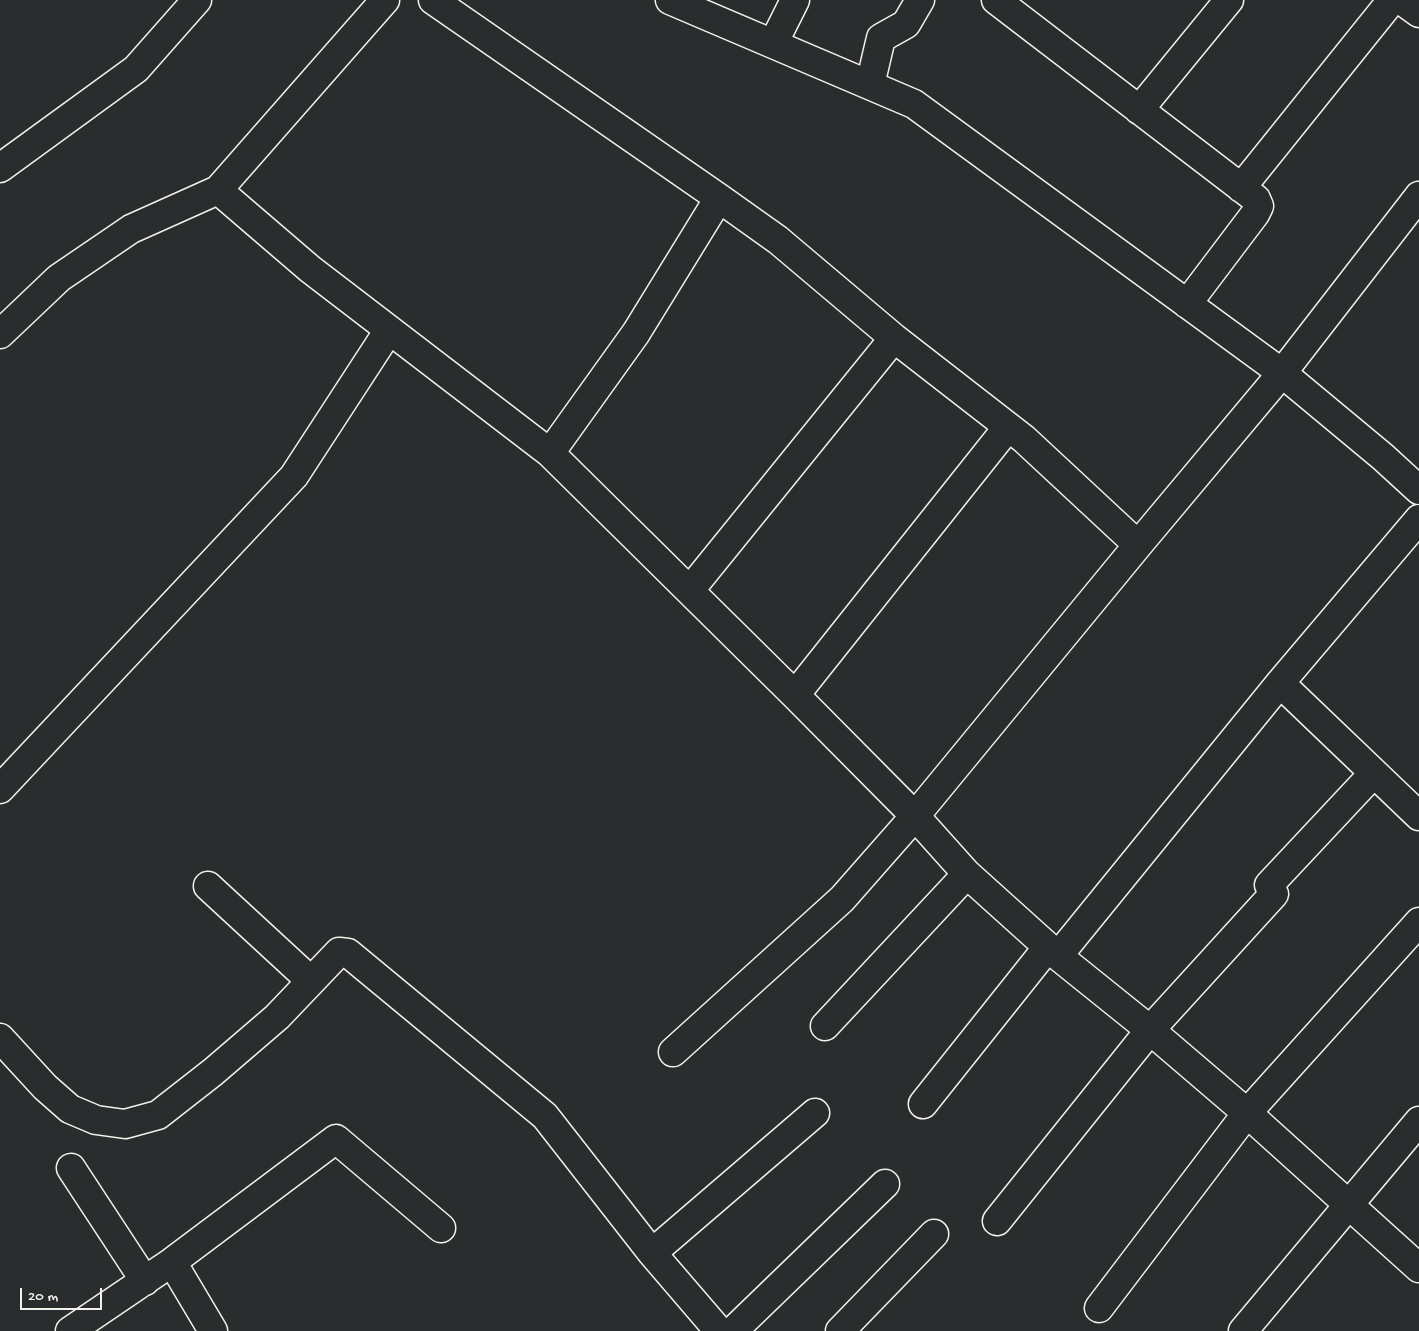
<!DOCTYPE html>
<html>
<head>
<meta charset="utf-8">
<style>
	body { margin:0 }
	#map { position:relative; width:1419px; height:1331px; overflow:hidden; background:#2a2d2e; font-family:"Gochi Hand",sans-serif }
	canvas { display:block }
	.scale { position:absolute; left:20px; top:1288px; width:82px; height:22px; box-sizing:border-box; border:2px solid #f4f1e8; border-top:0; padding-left:6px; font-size:15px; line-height:18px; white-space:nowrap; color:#f4f1e8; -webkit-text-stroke:4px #2a2d2e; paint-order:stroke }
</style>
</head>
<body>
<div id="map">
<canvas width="1419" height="1331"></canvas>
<div class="scale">20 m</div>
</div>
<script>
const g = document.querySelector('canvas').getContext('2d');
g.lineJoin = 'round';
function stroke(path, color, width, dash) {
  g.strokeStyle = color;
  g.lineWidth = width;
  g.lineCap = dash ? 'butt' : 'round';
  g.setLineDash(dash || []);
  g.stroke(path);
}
const minor = new Path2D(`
	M433,0L719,198L778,240L894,338L1024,439L1138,545
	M670,0L914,104L1282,373L1383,457L1419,490
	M996,0L1256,199L1259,206L1255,214L1187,304
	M1401,0L1419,13
	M773,44L795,0
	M870,85L881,38L906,24L920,0
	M1139,110L1229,0
	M0,168L136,69L197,0
	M1241,188L1392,0
	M218,190L310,269L550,453L795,695L915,816L967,874L1058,956L1150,1030L1247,1113L1419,1268
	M0,334L59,278L131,229L218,190L385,0
	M550,453L636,333L719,198
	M690,590L894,338
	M1280,683L1419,816
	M795,695L1008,427
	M0,789L294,476L389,330
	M208,886L311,981
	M1058,956L1280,683L1419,519
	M825,1026L967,874
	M0,1038L45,1087L70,1109L96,1120L125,1124L158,1115L213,1072L277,1017L339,952L348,953L545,1116L652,1253L719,1331
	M673,1052L842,899L915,816L1138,545L1282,373L1419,196
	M923,1104L1048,947
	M71,1168L145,1281
	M997,1221L1150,1030L1274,894L1269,885L1374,773
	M652,1253L815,1113
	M172,1262L213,1331
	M1099,1308L1247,1113L1419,922
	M70,1331L172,1262L336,1139L441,1228
	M733,1331L885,1184
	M840,1331L934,1234
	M1243,1331L1419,1121`);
stroke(minor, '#f4f1e8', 31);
stroke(minor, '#2a2d2e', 28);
</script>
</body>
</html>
